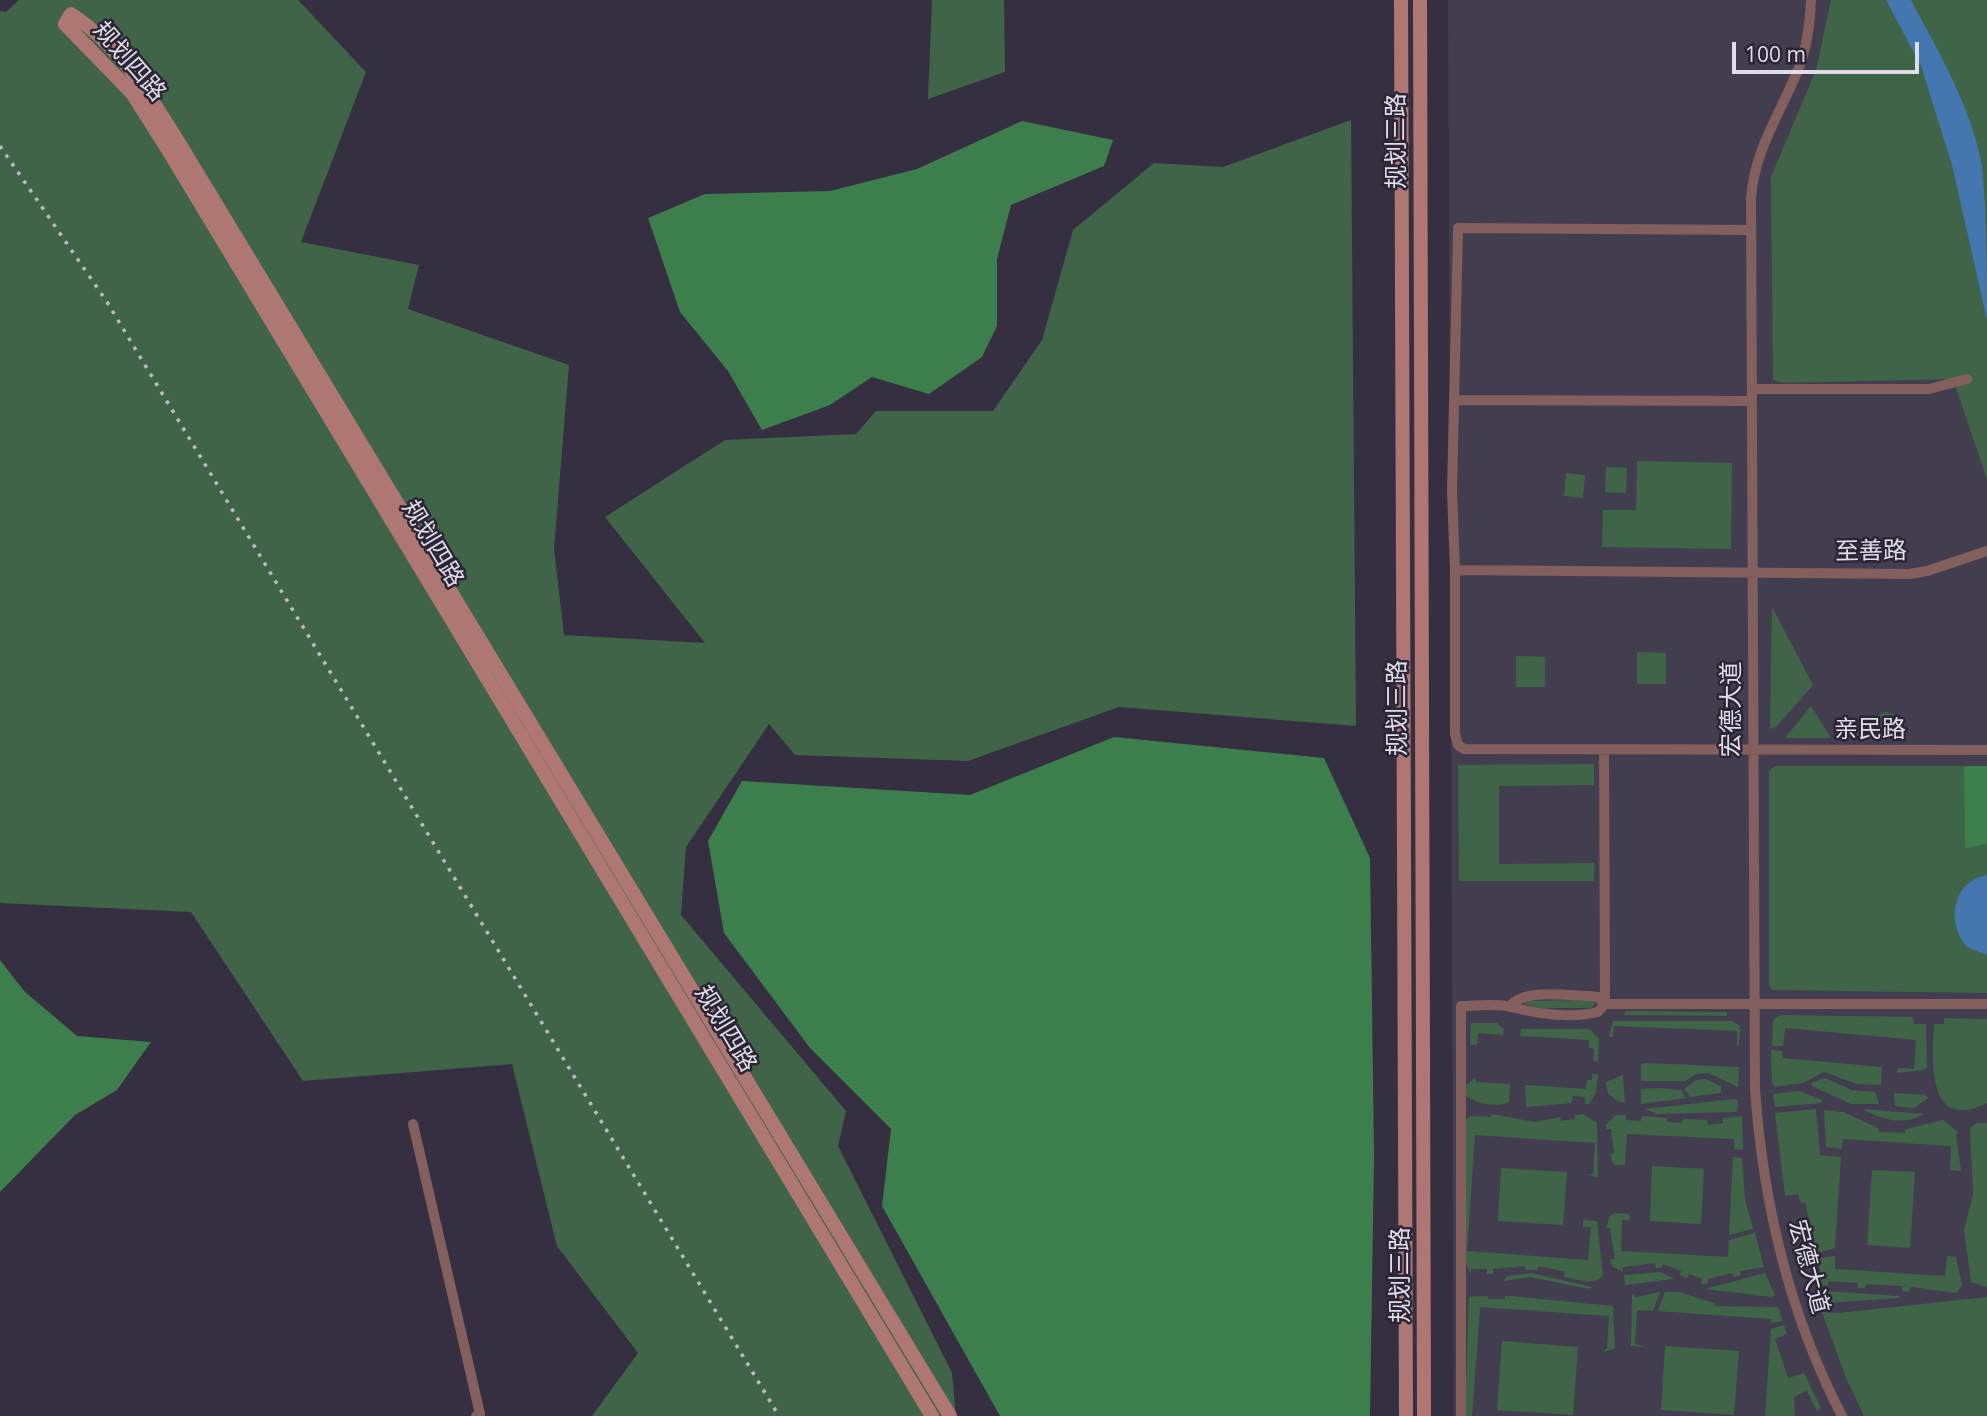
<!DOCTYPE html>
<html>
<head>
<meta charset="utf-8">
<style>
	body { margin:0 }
	#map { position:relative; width:1987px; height:1416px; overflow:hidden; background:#362f41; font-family:"Open Sans",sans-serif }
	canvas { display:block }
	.scale { position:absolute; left:1732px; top:42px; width:187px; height:32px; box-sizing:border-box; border:4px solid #e0dce8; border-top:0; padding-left:9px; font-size:21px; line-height:24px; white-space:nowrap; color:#e0dce8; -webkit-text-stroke:5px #2c2536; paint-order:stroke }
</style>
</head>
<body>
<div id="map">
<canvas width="1987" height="1416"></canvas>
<div class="scale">100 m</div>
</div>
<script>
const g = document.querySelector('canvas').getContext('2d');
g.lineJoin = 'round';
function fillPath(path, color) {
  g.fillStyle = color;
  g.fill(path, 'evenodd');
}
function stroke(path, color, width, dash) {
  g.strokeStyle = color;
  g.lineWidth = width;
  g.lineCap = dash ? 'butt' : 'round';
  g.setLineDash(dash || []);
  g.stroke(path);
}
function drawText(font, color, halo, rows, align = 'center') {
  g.font = font + ' "Open Sans","Noto Sans SC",sans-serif';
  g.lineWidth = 5;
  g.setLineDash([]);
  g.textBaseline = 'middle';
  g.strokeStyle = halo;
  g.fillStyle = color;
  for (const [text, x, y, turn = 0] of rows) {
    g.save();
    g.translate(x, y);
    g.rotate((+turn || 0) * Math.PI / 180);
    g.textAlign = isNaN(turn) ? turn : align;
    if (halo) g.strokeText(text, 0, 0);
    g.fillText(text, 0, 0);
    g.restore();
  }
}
const education = new Path2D(`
	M1448,0H1987V1416H1454Z`);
const green = new Path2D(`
	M19,0H298L366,72L301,242L419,265L408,309L569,365L554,549L564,635L705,643L605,517L725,440L856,434L876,411H993L1042,340L1073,230L1154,163L1223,167L1351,120L1356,726L1119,707L968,761L795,755L769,724L686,847L681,915L846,1111L838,1146L952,1373L956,1416H592L638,1353L557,1246L512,1064L303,1081L191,912L0,903V11L6,12Z
	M932,0H1004L1005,72L928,99Z
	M1831,0H1987V479L1953,379L1783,383L1773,380L1771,177L1816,70Z
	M1637,461L1732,463L1731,549L1602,547L1603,510H1636Z
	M1606,467L1627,468L1626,493L1605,492Z
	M1566,473L1585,475L1583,498L1564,496Z
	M1772,607L1813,685L1776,727L1770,729Z
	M1637,652L1666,653V684H1637Z
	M1516,656L1545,657V687H1516Z
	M1811,706L1831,738H1785Z
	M1886,712L1898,716L1891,731L1881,736H1850L1846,728Z
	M1594,764V785L1499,786V864L1594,863V881H1459L1458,765Z
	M1775,766H1987V993L1772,990L1769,985V771Z
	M1590,1000L1595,1003L1592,1008H1541L1523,1004L1529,1001Z
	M1625,1011L1727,1012V1016L1624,1015Z
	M1781,1015L1913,1017L1914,1024H1926L1927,1067L1923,1070L1897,1073L1898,1068L1914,1069L1916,1040L1785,1028L1783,1046H1772L1773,1019Z
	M1944,1018L1987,1019V1103C1927,1133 1932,1062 1934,1024H1944Z
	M1613,1021H1732L1740,1026L1739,1045H1737V1031L1614,1026L1613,1037H1609Z
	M1471,1023H1497L1504,1029L1503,1035L1478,1033L1477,1045H1470Z
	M1521,1029H1590L1599,1039L1598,1061H1593L1594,1049L1589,1048V1040L1520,1036Z
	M1771,1050L1782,1051V1058L1882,1067L1881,1085L1857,1084L1824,1072L1803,1083L1775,1087L1772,1082Z
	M1645,1063L1739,1067L1738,1087L1708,1073L1697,1074L1685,1081H1641V1064Z
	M1592,1074H1598L1596,1093L1589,1104H1585V1097L1573,1096L1571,1103L1526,1107L1525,1085L1586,1089L1587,1080H1592Z
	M1623,1075L1625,1103L1617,1101L1608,1093L1606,1082Z
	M1475,1078L1476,1082L1510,1084L1509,1102C1496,1108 1476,1104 1465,1095V1086Z
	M1825,1078L1852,1090L1875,1092L1879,1104H1851L1812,1086L1811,1083Z
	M1705,1079L1721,1086V1093L1690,1097L1684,1089L1696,1080Z
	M1660,1088L1681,1090L1686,1098L1641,1104V1089Z
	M1799,1091L1822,1100L1821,1103L1775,1107L1773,1094Z
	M1894,1093L1925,1095L1928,1098L1914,1108L1895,1106Z
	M1735,1099L1738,1101L1737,1112L1657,1114L1645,1109Z
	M1816,1109L1820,1155L1841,1157L1835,1248L1813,1254L1812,1251L1816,1250L1805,1202L1801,1203L1798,1194L1785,1196L1775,1113Z
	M1863,1109L1924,1114C1903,1126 1882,1120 1863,1109Z
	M1824,1110L1843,1112L1878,1128L1879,1132L1905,1133L1906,1129L1943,1120L1959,1133L1956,1134L1961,1171L1950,1170L1951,1146L1843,1139L1842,1149L1826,1147Z
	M1491,1114L1535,1122L1560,1117L1561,1121L1575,1119V1115L1583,1114L1597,1123L1598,1178L1588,1174H1593L1595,1143L1475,1135L1467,1251L1588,1260L1591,1227H1583V1220L1597,1221L1603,1276C1592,1286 1577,1279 1564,1277L1565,1272L1539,1266L1537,1270H1526L1525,1266L1493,1269V1274H1487V1269H1471V1274L1465,1263V1121L1470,1116L1491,1117Z
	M1616,1115H1626V1120L1641,1121L1642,1116L1667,1118V1122L1682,1123L1683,1119L1707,1120L1708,1125L1723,1123V1118L1742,1116L1743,1150L1734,1149V1139L1627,1134L1625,1165H1614L1610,1154L1614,1153L1611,1129H1606V1125Z
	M1977,1123H1987V1287L1971,1282L1964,1230L1973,1194L1970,1128Z
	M1733,1157L1742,1158L1745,1199L1753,1229L1729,1235Z
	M1652,1166L1704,1169L1701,1224L1650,1221Z
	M1501,1168L1567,1172L1563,1225L1498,1221Z
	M1872,1170L1915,1172L1910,1248L1867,1245Z
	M1615,1213L1629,1214L1630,1220H1622L1621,1251L1728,1257L1729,1240L1755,1233L1764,1267L1740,1271L1741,1275L1734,1277L1732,1273L1708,1279V1283L1704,1285L1701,1283L1702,1279L1689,1274L1687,1278L1680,1275L1681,1271L1663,1264L1661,1268H1656L1655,1263L1623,1267V1272L1613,1267L1610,1260L1615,1259L1610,1228H1606L1610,1216Z
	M1835,1256V1269L1945,1276L1947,1256L1956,1257L1962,1285L1957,1293L1910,1287L1909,1292L1902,1291V1286L1866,1284L1865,1288H1858V1283L1828,1281V1286L1823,1285L1819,1280L1822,1278L1818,1261L1814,1259Z
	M1660,1272L1674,1279L1625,1285L1624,1275Z
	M1532,1273L1592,1287L1589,1289L1530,1277L1504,1281L1507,1276Z
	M1765,1273L1775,1295L1772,1297L1705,1289Z
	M1825,1291L1899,1296V1298L1829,1303L1821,1292Z
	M1660,1292L1653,1311L1637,1310L1635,1344L1646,1347L1631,1346L1632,1293L1636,1297Z
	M1665,1292H1679L1714,1303L1715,1306L1778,1307L1783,1321L1771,1323V1319L1658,1311Z
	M1488,1296V1299H1505V1296H1511L1613,1306L1615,1349L1603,1352L1607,1348L1609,1316L1480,1307L1472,1416H1465L1469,1297Z
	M1987,1297V1416H1864L1846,1378L1822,1312L1839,1313Z
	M1784,1325L1787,1334L1775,1339L1788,1378L1804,1373L1821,1408L1817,1411L1807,1391L1794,1397L1795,1416H1765L1771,1329Z
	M1502,1341L1578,1347L1573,1415L1497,1410Z
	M1665,1346L1739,1351L1734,1415L1661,1410Z`);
const forest = new Path2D(`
	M1022,121L1113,140L1104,166L1011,205L997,259V326L982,357L929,394L872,377L830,405L762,430L728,371L680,312L648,218L705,194L830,191L917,169Z
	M1114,737L1324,758L1370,858L1374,1155L1370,1416H1000L882,1206L891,1129L810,1048L724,933L708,841L742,781L970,795Z
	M1964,766H1987V844L1965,848Z
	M0,960L24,991L77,1036L151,1042L117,1090L75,1115L0,1192Z`);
const water = new Path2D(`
	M1886,0H1911C1939,53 1971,106 1982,166C1987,216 1987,269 1987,320L1952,165L1921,66Z
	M1987,875V955L1967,947C1945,921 1953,881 1987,875Z`);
const minor = new Path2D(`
	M1811,0C1810,24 1807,48 1798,70C1780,114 1754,151 1751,199L1755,1089C1763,1203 1789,1314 1842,1416
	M1751,230L1458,228L1452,491L1455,570L1909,574L1927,571L1987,551
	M1752,389H1929L1967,379
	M1454,400L1752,401
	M1455,570V734L1458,745L1464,749L1987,750
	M1510,1006C1525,988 1567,996 1589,996L1598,997L1605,1004H1987
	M413,1124L480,1414L476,1416
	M1461,1416V1006C1476,1006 1496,1003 1511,1007C1538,1014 1569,1019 1598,1012L1605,1004L1604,750`);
const secondary = new Path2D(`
	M1401,0L1406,1416
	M1420,0L1424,1416
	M932,1416L168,150L132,93L65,24L71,14C120,46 149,95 179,143L950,1416`);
const rail = new Path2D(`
	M0,146L107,302L779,1416`);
const streetNames = [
	["规划四路",129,62,49],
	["规划三路",1397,141,-90],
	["规划四路",432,544,59],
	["至善路",1871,552,-1],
	["规划三路",1398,708,-90],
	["宏德大道",1732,709,-90],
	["亲民路",1870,730],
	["规划四路",725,1029,59],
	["宏德大道",1808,1267,75],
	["规划三路",1401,1275,-90]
];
fillPath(education, '#433e4f');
fillPath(green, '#406447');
fillPath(forest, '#3d7f4c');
fillPath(water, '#4476af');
stroke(minor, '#835f5d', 10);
stroke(secondary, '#af7774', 14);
stroke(rail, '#bcb8c5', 3.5, [3.5, 7]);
drawText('24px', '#e0dce8', '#2c2536', streetNames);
</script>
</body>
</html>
